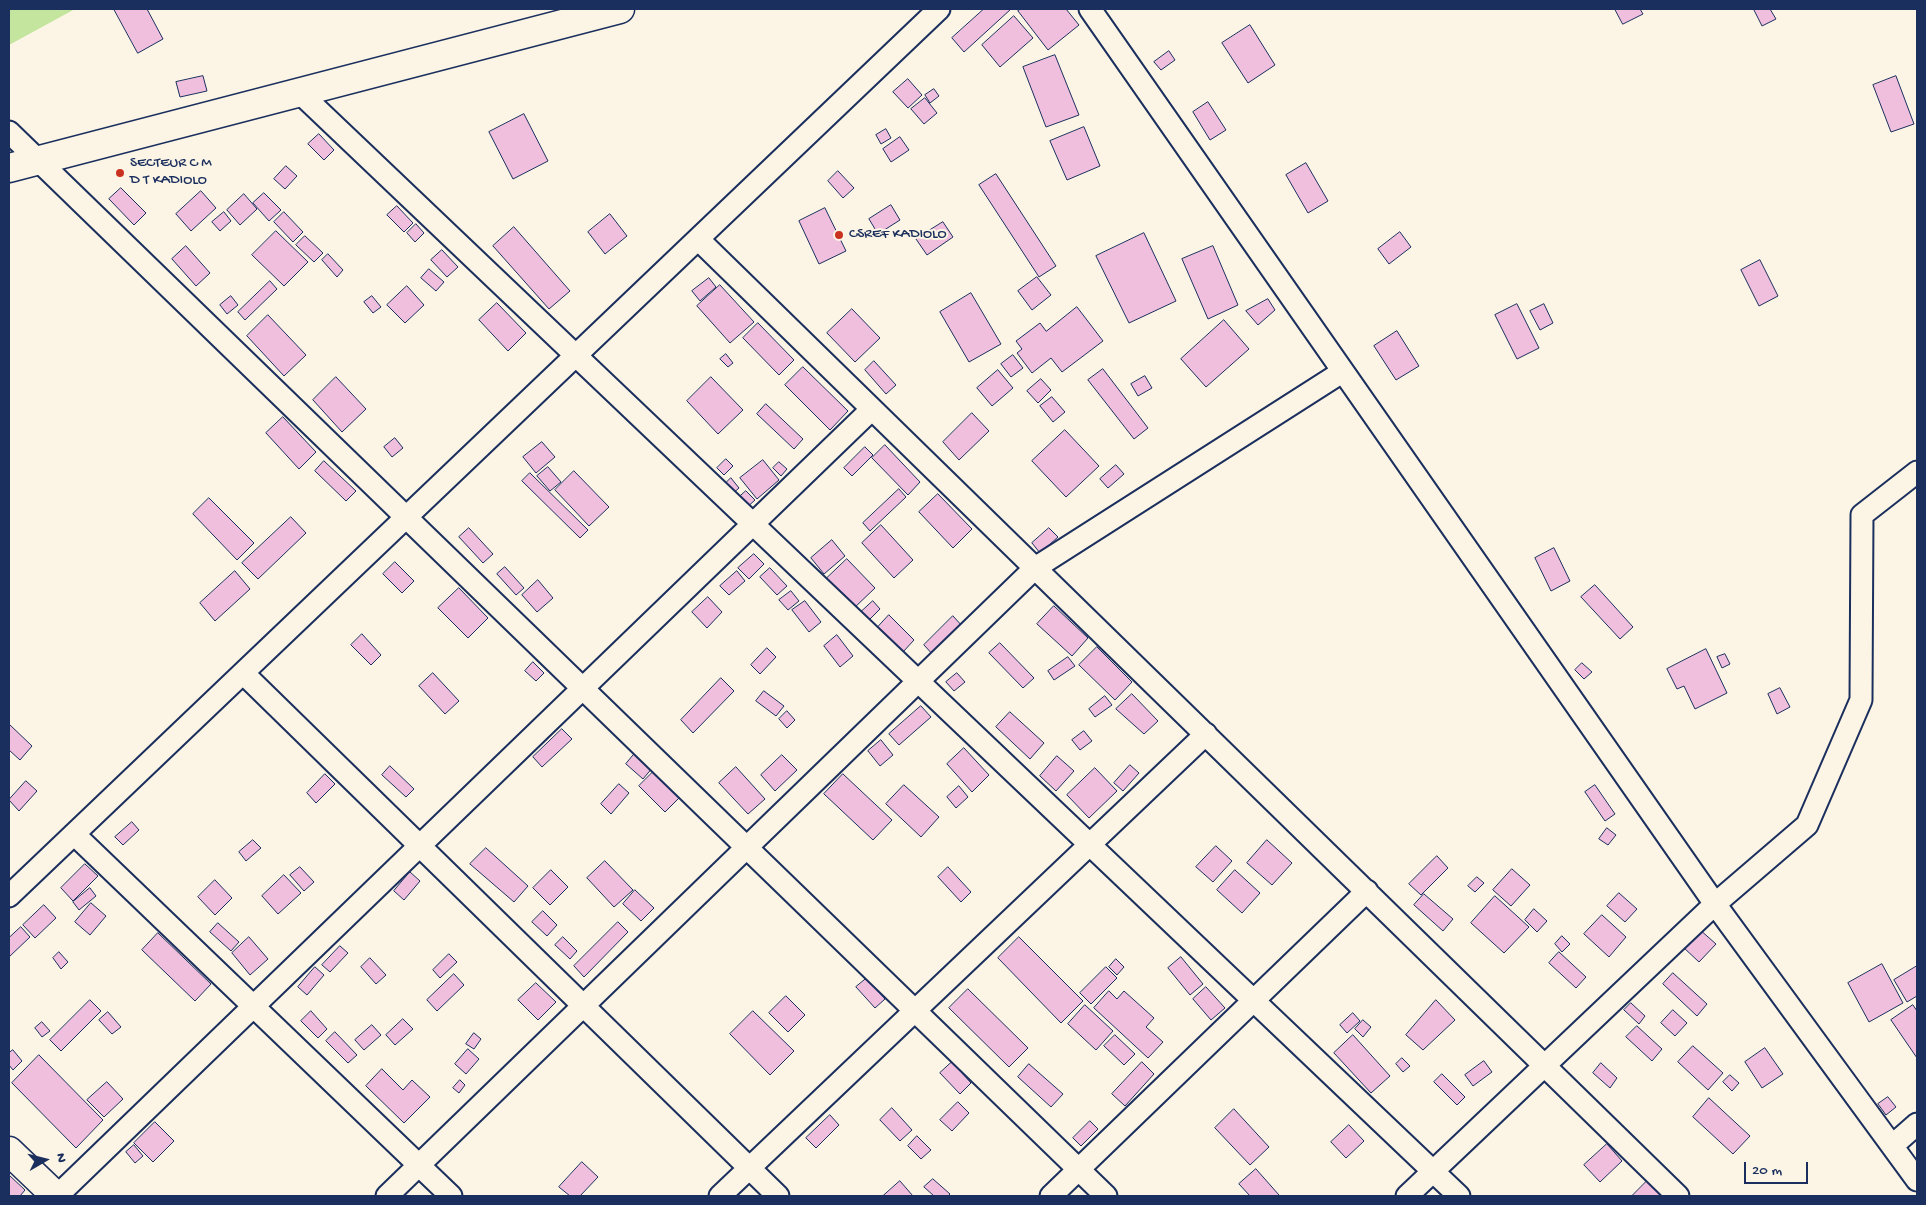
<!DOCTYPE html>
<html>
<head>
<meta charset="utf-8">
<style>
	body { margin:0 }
	#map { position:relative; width:1926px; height:1205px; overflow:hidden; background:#fcf5e5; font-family:"Gochi Hand",sans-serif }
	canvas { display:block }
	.frame { position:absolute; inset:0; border:10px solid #1b2f5e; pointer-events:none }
	.north { position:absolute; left:20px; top:1135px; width:50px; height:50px; -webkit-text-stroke:4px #fcf5e5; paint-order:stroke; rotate:82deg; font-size:14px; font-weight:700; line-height:20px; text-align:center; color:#1b2f5e }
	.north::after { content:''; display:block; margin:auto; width:18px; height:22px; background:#1b2f5e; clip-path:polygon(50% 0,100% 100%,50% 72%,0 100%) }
	.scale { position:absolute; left:1744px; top:1162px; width:64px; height:22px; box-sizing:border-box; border:2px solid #1b2f5e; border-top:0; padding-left:6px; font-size:15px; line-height:18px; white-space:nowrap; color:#1b2f5e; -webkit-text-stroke:4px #fcf5e5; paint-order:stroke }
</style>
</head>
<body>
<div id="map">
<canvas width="1926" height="1205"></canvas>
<div class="frame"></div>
<div class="north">N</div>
<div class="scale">20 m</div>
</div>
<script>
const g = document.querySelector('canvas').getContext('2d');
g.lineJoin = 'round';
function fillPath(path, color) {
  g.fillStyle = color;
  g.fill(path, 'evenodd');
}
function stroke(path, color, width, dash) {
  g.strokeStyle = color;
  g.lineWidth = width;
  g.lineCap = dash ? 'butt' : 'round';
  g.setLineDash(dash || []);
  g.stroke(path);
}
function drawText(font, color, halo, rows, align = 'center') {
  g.font = font + ' "Gochi Hand",sans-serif';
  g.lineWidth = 4;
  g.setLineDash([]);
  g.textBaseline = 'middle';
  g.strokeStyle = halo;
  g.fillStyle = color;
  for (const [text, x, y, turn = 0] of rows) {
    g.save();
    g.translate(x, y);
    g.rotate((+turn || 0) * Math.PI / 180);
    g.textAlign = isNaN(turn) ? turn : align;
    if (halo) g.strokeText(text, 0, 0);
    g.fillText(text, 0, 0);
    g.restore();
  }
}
const green = new Path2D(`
	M9,9H75L9,45Z`);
const building = new Path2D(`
	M114,9H147L163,39L138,53Z
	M984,9H1011L964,52L952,38Z
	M1021,9H1066L1079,25L1048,50L1018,11Z
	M1615,9H1640L1643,14L1623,24Z
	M1756,9H1770L1776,19L1762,26L1754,10Z
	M1014,16L1033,38L1000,67L982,45Z
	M1250,25L1275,65L1248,83L1222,43Z
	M1169,51L1175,60L1161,70L1154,62Z
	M1055,55L1079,115L1046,127L1023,67Z
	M203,76L207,91L180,97L176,82Z
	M1896,76L1914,124L1891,132L1873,85Z
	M908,79L922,95L908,108L893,92Z
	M934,89L939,96L930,103L925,95Z
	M925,98L937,113L924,124L911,109Z
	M1208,102L1226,130L1210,140L1193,112Z
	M524,114L548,161L513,179L489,132Z
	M1084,127L1100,166L1067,180L1050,141Z
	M886,129L891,138L881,144L876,135Z
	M319,134L334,150L324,160L308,144Z
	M900,137L909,150L891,162L883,149Z
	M1306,163L1328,201L1308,213L1286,175Z
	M286,166L297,176L285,189L274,179Z
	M838,171L854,188L843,198L828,181Z
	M996,174L1056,266L1039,277L979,185Z
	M121,188L146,213L134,225L109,199Z
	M201,191L216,208L191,231L176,214Z
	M264,193L281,210L269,221L253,203Z
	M244,194L257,209L240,225L227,210Z
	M891,205L900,220L878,234L869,219Z
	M397,206L413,223L404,232L387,215Z
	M825,208L846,251L819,264L799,221Z
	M224,212L231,221L220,231L212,222Z
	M284,212L303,232L293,242L274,222Z
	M610,214L627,236L605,254L588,232Z
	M943,222L953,237L927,255L916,239Z
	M416,224L424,233L415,242L407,233Z
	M514,227L570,291L549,309L493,246Z
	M276,231L308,262L284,286L252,255Z
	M1400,232L1411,247L1389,264L1378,249Z
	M1144,233L1176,301L1129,323L1096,256Z
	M305,236L323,253L314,262L296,245Z
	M186,246L210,273L196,286L172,259Z
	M1213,246L1238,305L1208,319L1182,259Z
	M442,250L458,267L447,277L431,260Z
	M328,254L343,270L337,277L322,260Z
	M1760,260L1778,296L1759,306L1741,270Z
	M429,269L444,282L436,291L421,278Z
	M1037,277L1051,295L1032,310L1018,291Z
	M709,278L716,287L700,301L692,291Z
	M270,281L277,289L245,320L238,312Z
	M720,285L754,322L730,343L697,306Z
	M407,286L424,305L405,323L387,305Z
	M971,293L1001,344L969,362L940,312Z
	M231,296L238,305L227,314L220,305Z
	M372,296L381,307L373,313L364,302Z
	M1268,299L1275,310L1258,325L1246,311Z
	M497,303L526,333L508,351L479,320Z
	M1517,304L1539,348L1517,359L1495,315Z
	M1544,304L1553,323L1540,330L1530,311Z
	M1077,307L1103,341L1062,372L1051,358L1032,373L1017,353L1022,349L1016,341L1040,323L1046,331Z
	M852,309L880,338L855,362L827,333Z
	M268,315L306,355L284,376L247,336Z
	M1224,320L1249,349L1206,387L1181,359Z
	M758,323L794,360L779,375L743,338Z
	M1397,331L1419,366L1396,380L1374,346Z
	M726,354L733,363L728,367L720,359Z
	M1013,355L1023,368L1011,377L1001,364Z
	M874,361L896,385L886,394L865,370Z
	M803,367L848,411L830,430L785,385Z
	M1103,369L1148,428L1134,439L1088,380Z
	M998,370L1013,388L992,406L977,388Z
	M1145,376L1152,388L1138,396L1131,384Z
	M336,377L366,409L342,432L313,400Z
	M711,377L743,410L718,434L687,401Z
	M1041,379L1051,390L1038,403L1027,391Z
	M1052,397L1065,412L1053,422L1040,406Z
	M766,404L803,439L794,449L757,414Z
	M972,413L989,431L959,460L943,442Z
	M283,417L316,452L299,469L266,433Z
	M1065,430L1099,466L1066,497L1032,461Z
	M395,438L403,448L392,457L384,447Z
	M542,442L555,457L536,473L523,457Z
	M885,445L920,482L908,495L872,458Z
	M865,447L873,455L852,476L844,468Z
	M726,459L733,466L724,475L717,468Z
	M763,460L779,480L757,499L740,478Z
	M324,461L356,491L346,501L315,471Z
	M779,462L787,469L781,476L773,468Z
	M1116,465L1124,474L1108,488L1100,479Z
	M548,467L561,482L550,491L537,476Z
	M574,471L609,507L589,526L555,490Z
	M530,473L588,530L580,538L522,481Z
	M731,478L739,488L731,495L723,486Z
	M899,489L906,497L870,531L863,523Z
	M746,491L755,500L745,509L736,500Z
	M938,494L972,529L953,548L919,512Z
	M209,498L254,543L237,560L193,514Z
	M291,517L306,533L258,579L242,563Z
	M881,525L913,560L894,578L862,543Z
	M469,528L493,554L483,563L459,537Z
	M1049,528L1058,537L1040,553L1032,543Z
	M832,540L845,556L824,574L811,558Z
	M1554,548L1570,581L1551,591L1535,558Z
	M754,554L764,564L749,579L738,568Z
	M847,559L875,588L853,609L826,579Z
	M395,562L414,581L402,593L383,574Z
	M505,567L524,588L516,595L497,574Z
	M770,568L787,586L777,595L760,577Z
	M235,571L250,589L215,621L200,603Z
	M737,571L745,581L729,595L720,586Z
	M538,580L553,598L537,612L522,595Z
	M1595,585L1633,627L1620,639L1581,597Z
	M459,588L488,618L468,638L438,608Z
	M791,591L799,601L788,610L779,600Z
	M708,597L722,612L707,628L692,612Z
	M805,601L821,622L809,632L792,610Z
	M873,601L880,609L869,620L861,612Z
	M1054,606L1088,638L1072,656L1037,624Z
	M889,615L914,640L903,652L878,627Z
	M953,616L963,627L934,656L924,645Z
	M362,634L381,655L371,665L351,645Z
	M837,635L853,656L840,667L824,646Z
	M1000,643L1034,678L1023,688L989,653Z
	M1097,647L1132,682L1115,700L1079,665Z
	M767,648L776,657L760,674L751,665Z
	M1706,649L1727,693L1695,709L1684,686L1677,689L1667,669Z
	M1725,654L1730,664L1722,668L1717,657Z
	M1068,657L1075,666L1054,680L1048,671Z
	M533,662L544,673L536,681L525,671Z
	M1582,663L1592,672L1584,679L1575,670Z
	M433,673L459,701L445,714L419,686Z
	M957,673L965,682L954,691L946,682Z
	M721,678L734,691L693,733L681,720Z
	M1780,688L1790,707L1777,714L1768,694Z
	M764,691L784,706L776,716L756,701Z
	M1132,694L1158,721L1144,734L1116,709Z
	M1105,696L1112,705L1095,717L1089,709Z
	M921,706L931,717L899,745L889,734Z
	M787,711L795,720L787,728L779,719Z
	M1010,712L1044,743L1030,759L996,727Z
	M9,724L32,746L20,760L9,750Z
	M562,729L572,739L542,767L533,757Z
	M1084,731L1092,741L1080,750L1072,740Z
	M881,740L893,755L880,766L868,751Z
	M964,748L989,775L972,792L947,764Z
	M636,752L653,767L643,779L626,764Z
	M782,755L797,770L775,791L761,775Z
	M1057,756L1074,771L1056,791L1040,776Z
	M1130,765L1139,773L1123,791L1114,783Z
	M390,766L414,789L406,797L382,775Z
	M736,767L765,799L748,814L719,783Z
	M1095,768L1117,791L1089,818L1067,795Z
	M654,771L680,797L665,812L639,786Z
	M325,774L335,784L316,803L307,793Z
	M843,774L892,820L873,840L824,794Z
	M26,781L37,791L19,811L9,800Z
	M619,784L629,793L611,814L601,804Z
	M904,785L939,817L921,837L886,804Z
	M1595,785L1615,814L1605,821L1585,792Z
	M959,786L968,797L956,808L947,797Z
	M132,822L139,830L123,845L115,837Z
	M1607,828L1616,835L1608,845L1599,839Z
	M253,840L261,848L246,861L239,852Z
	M1267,840L1292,863L1272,885L1247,863Z
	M1216,846L1232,861L1213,882L1196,867Z
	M486,848L528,886L514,902L470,864Z
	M1437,856L1448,868L1421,895L1409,884Z
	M605,861L633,890L614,907L587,878Z
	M85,864L98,876L73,901L61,888Z
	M300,867L314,882L304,891L290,875Z
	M948,867L971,892L961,902L938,877Z
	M1512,869L1530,885L1511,906L1493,890Z
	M551,870L568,887L550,905L533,888Z
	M1235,870L1260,893L1242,913L1217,890Z
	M410,872L420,881L404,900L394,891Z
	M284,875L301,893L278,914L262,896Z
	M1477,877L1484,883L1475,892L1468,886Z
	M215,880L232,898L215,915L198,897Z
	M90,888L96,896L79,910L73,902Z
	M635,890L654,908L641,921L623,904Z
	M1619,893L1637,909L1625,922L1607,906Z
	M1424,894L1453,919L1443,931L1414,905Z
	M1495,896L1529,927L1504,953L1471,923Z
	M91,903L106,916L90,935L75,922Z
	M44,905L56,918L35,938L23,925Z
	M1534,909L1547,921L1537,932L1525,920Z
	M543,911L557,925L547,936L532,922Z
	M1602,915L1626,937L1609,957L1584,934Z
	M618,922L628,932L584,977L574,966Z
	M218,923L239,942L231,951L210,932Z
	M21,927L30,937L9,957V938Z
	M1699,929L1716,944L1699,962L1683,947Z
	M158,933L211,984L195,1001L142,950Z
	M1562,936L1570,944L1562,952L1555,944Z
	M249,937L268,959L250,975L232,953Z
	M563,937L577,951L570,959L555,945Z
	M1019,937L1083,1001L1061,1023L998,958Z
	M340,946L348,953L330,972L322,965Z
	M59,952L68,962L61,969L53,958Z
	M1559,952L1586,977L1576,988L1549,963Z
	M449,954L457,962L440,978L433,970Z
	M1181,957L1203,984L1190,995L1168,968Z
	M370,958L386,975L376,984L361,967Z
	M1116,959L1124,967L1117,975L1109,967Z
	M1882,964L1903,1003L1869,1022L1848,983Z
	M1917,966V996L1907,1002L1894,980Z
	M315,967L324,975L307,995L298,987Z
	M1106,967L1117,978L1091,1004L1080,993Z
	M1673,973L1707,1004L1697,1016L1663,984Z
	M454,974L464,985L437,1011L427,1000Z
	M867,978L885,999L875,1008L856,987Z
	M536,983L556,1002L538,1020L518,1000Z
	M1206,987L1225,1008L1211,1020L1193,999Z
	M968,989L1028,1048L1009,1067L949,1008Z
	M1109,991L1117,999L1124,991L1154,1018L1146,1027L1163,1042L1148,1058L1094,1008Z
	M786,996L805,1015L788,1032L769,1013Z
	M90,1000L101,1011L61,1051L50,1040Z
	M1436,1000L1455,1020L1423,1050L1406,1035Z
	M1631,1003L1645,1016L1639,1024L1624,1010Z
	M1085,1005L1113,1031L1096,1050L1068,1024Z
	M1913,1005L1917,1011V1058L1891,1020Z
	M1673,1010L1687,1023L1675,1036L1661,1023Z
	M311,1011L327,1029L318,1038L301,1021Z
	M753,1011L794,1051L770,1075L730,1034Z
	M108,1012L121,1027L112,1034L99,1020Z
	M1353,1013L1360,1021L1347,1033L1340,1025Z
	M403,1019L413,1029L395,1045L386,1035Z
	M1363,1020L1371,1027L1363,1037L1355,1029Z
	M42,1022L50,1031L42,1037L35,1028Z
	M372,1025L381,1035L364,1050L355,1040Z
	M1637,1026L1662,1049L1652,1061L1626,1037Z
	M335,1032L357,1055L348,1063L326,1041Z
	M474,1033L481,1039L474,1049L466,1044Z
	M1115,1035L1135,1054L1124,1065L1104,1046Z
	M1353,1035L1390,1076L1371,1093L1334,1053Z
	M1693,1046L1723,1073L1708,1090L1678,1062Z
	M1765,1048L1783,1074L1762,1088L1745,1062Z
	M468,1049L479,1059L466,1074L455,1064Z
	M13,1050L22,1061L13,1070L9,1065V1053Z
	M39,1055L103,1120L76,1148L12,1083Z
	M1402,1058L1410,1066L1403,1072L1396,1064Z
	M1484,1061L1492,1072L1473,1086L1465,1075Z
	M952,1062L971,1083L960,1094L940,1073Z
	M1142,1062L1154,1074L1125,1106L1112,1094Z
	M1601,1063L1617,1078L1610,1088L1593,1073Z
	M1029,1064L1063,1094L1051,1107L1018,1077Z
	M382,1069L403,1090L412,1080L430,1097L404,1123L366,1086Z
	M1442,1074L1465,1097L1457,1105L1434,1082Z
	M1730,1075L1739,1083L1732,1091L1723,1082Z
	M460,1080L465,1085L459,1093L453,1088Z
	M107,1082L123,1099L104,1117L87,1100Z
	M1888,1097L1896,1107L1886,1115L1878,1104Z
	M1709,1098L1750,1136L1733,1154L1693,1117Z
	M958,1102L969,1113L952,1131L940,1120Z
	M892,1108L912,1130L900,1141L880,1120Z
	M1234,1109L1269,1147L1250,1165L1215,1128Z
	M830,1115L839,1125L816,1148L806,1138Z
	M1090,1121L1098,1129L1081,1146L1073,1138Z
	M155,1122L174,1141L153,1162L134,1143Z
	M1349,1125L1364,1141L1346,1158L1331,1142Z
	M917,1136L931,1150L921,1159L908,1146Z
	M1607,1144L1622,1161L1600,1182L1584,1165Z
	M134,1145L143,1156L135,1163L126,1152Z
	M582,1162L598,1177L580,1196H570L559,1187Z
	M1256,1169L1279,1195L1277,1196H1250L1239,1184Z
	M9,1175L25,1190L20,1196H9Z
	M933,1179L950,1194L948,1196H934L924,1187Z
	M900,1181L913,1196H883Z
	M1647,1181L1663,1196H1632Z`);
const street = new Path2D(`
	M1090,9L1715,904L1917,1180
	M299,92L1459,1196
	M9,132L1106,1196
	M698,239L1678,1196
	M243,673L778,1196
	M74,834L451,1196
	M9,896L939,9
	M1892,1146L1917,1124
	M57,1196L872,409
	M387,1196L1035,568L1342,372
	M720,1196L1206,734
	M1051,1196L1367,891
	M1407,1196L1715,904L1807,825L1861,700L1862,515L1917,472`);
const secondary = new Path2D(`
	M9,168L620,9
	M9,1151L56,1196`);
const markers = [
	[120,173,5,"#c8321e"],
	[839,235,5,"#c8321e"]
];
const poiNames = [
	["SECTEUR C M",130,164],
	["D T KADIOLO",130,181],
	["CSREF KADIOLO",849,235]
];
fillPath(green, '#c3e59e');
fillPath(building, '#f1bfde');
stroke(building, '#1b2f5e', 1);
stroke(street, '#1b2f5e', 25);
stroke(secondary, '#1b2f5e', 31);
stroke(street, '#fcf5e5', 21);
stroke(secondary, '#fcf5e5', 28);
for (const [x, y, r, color] of markers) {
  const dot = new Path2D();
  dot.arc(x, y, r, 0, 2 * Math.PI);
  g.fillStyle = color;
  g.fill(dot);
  stroke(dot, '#fcf5e5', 2);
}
drawText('15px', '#1b2f5e', '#fcf5e5', poiNames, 'left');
</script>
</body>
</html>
